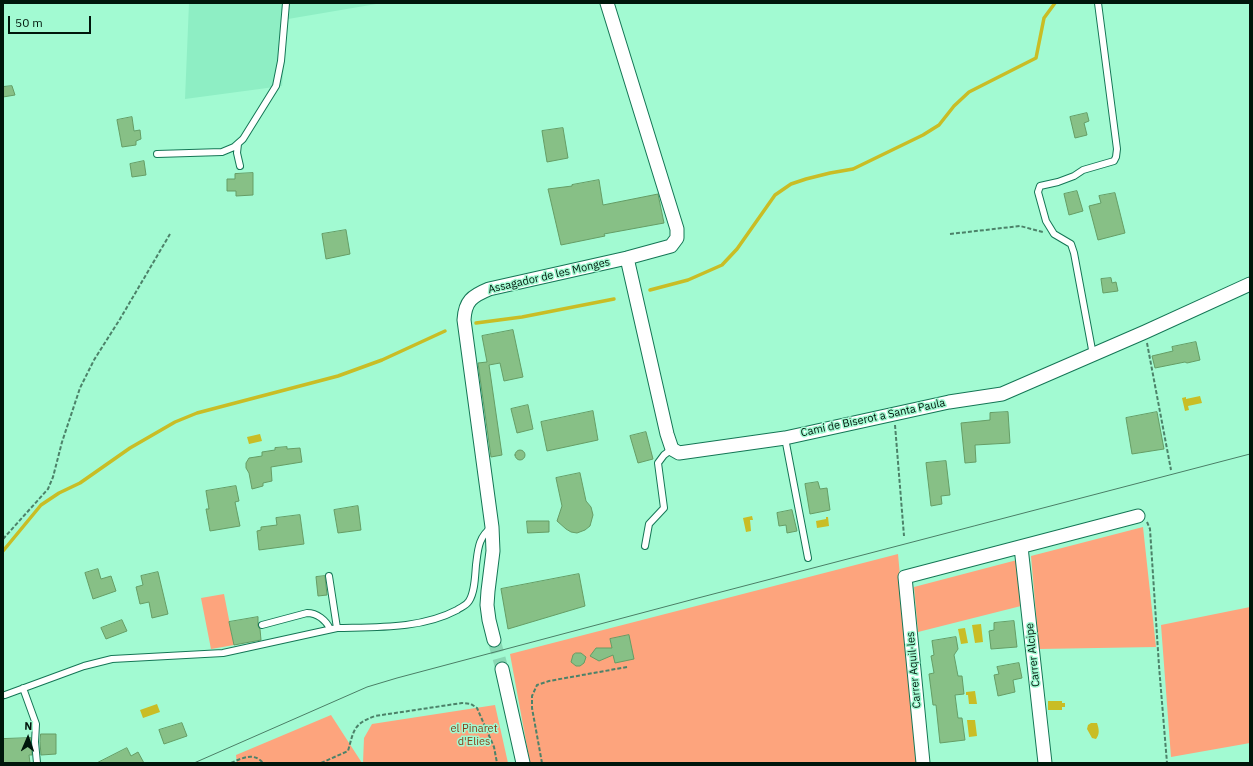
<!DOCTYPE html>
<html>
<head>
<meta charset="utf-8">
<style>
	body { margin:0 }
	#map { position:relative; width:1253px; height:766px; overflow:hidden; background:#a2fad2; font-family:"IBM Plex Sans",sans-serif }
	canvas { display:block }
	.frame { position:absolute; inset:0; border:4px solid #00160b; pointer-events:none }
	.north { position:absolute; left:8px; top:718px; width:40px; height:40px; -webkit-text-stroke:3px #a2fad2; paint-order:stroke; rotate:2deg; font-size:11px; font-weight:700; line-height:16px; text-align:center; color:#00160b }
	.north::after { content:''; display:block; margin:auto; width:14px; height:18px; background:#00160b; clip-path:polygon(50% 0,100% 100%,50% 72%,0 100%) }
	.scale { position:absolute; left:8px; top:16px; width:83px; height:18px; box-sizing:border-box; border:2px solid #00160b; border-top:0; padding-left:5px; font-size:12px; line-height:14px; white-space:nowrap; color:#00160b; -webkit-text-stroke:3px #a2fad2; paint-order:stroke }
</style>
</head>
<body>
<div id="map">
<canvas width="1253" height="766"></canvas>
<div class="frame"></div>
<div class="north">N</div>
<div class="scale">50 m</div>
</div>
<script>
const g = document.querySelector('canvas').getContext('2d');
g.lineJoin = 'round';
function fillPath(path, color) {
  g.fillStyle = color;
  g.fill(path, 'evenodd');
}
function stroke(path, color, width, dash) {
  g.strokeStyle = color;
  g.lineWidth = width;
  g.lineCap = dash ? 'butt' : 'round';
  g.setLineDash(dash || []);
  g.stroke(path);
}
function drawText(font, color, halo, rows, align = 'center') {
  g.font = font + ' "IBM Plex Sans",sans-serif';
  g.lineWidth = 3;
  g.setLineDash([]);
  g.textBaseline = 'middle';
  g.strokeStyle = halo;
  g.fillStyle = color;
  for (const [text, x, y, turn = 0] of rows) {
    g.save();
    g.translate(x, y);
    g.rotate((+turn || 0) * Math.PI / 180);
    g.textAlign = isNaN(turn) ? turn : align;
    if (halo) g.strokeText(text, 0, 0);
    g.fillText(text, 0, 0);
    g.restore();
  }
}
const built = new Path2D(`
	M189,3H382L288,19L282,86L185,99Z`);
const green = new Path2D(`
	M1143,527L1156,647L1039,649L1031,556Z
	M898,554L917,763H530L510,654Z
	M1017,560L1021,606L918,632L914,587Z
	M224,594L234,645L211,649L201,598Z
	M1250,607V743L1171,757L1161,625Z
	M495,705L508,763H363L364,738L372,724Z
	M331,715L362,763H237L236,755Z`);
const water = new Path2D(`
	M1200,396L1202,403L1188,406L1189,410L1185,411L1182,398L1186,397V399Z
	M260,434L262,441L249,444L247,437Z
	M752,516L753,520H750L751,531L746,532L743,518Z
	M826,517H828L829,526L817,528L816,521L826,519Z
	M981,624L983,642L975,643L972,625Z
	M965,628L968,643L961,644L958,629Z
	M975,691L977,704H969L968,695H966V692Z
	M1048,701H1062V703H1065V707H1062V710H1048Z
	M157,704L160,712L143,718L140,710Z
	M967,720H975L977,736L969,737Z
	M1091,723H1097C1099,729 1100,734 1096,739L1092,738L1087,729L1088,725Z`);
const stream = new Path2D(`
	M650,290L688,280L722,265L737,249L775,195L791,184L806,179L830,173L853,169L923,135L939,125L954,106L969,92L1036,58L1044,18L1055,3
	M476,323L522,317L614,299
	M3,551L41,505L59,493L80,483L130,448L175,422L197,413L338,376L382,360L445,331`);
const building = new Path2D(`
	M12,86L15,95L3,97V87Z
	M1087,113L1089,121L1084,123L1087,135L1075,138L1070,117Z
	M132,117L134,131L140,130L141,139L136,141V145L122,147L117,120Z
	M563,128L568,158L547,162L542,131Z
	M144,161L146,175L132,177L130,164Z
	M253,173V195L236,196V191H227V179H235V174Z
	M599,180L603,205L658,194L664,223L604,234L605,236L561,245L548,189L572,186V185Z
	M1077,191L1083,211L1069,215L1064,194Z
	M1115,193L1125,233L1098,240L1089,206L1101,203L1099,196Z
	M346,230L350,254L326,259L322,234Z
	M1111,278L1112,283L1116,282L1118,291L1103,293L1101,279Z
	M513,330L523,377L504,381L500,363L489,365L502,455L491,457L478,363L487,362L482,336Z
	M1196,342L1200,360L1187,363L1185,362L1155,368L1152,356L1173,351L1172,347Z
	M528,405L533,429L517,433L511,409Z
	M593,411L598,440L547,451L541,422Z
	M1008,412L1010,443L975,445L976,462L965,463L961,423L990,420V413Z
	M1157,412L1164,449L1132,454L1126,418Z
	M646,432L653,459L638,463L630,436Z
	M287,447V449L300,448L302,462L271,467L272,481L263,483V486L252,489L249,473L246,468V463L249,458L262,456V452L275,450V448Z
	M515 455a5 5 0 1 1 10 0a5 5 0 1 1-10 0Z
	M946,461L950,495L941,496L942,504L931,506L926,463Z
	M580,473L586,501L591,507L593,515L590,526L585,530L577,533L571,532L566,529L557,521L562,506L556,478Z
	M818,482L820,489L827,488L830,510L810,514L805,484Z
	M236,486L239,501L235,502L240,526L210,531L206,509H209L206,491Z
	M358,506L361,530L338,533L334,510Z
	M792,510L797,531L787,533L786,525L779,526L777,513Z
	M300,515L304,544L259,550L257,531L261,530V527L277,525L276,518Z
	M527,521H549V532L528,533Z
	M98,569L101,579L111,576L116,591L93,599L85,573Z
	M158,572L168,614L152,618L149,602L140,604L136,587L143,585L141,576Z
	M579,574L585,606L508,629L501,589Z
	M325,576L327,595L318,596L316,577Z
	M258,617V626L260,629L261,640L234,645L229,622Z
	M122,620L127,631L106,639L101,628Z
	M1014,621L1017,647L991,649L989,631L994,630V623Z
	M629,635L634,659L615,663L613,655L599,661L590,656L596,648H612L610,639Z
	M956,637L958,649L954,655L958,676H962L964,694L955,695L958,718H962L965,740L940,743L936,705H933L929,674L934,673L931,656L934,655L932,641Z
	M576,653H581L586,657L584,663L580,666H576L571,662L573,655Z
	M1019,663L1022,678L1013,680L1015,692L998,696L994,675L999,674L997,667Z
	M182,723L187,736L164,744L159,730Z
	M41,734H56V754L41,755L40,742Z
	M31,738L32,755H29L30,763H3V739Z
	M127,748L131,756L138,752L144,763H97Z`);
const streetTunnel = new Path2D(`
	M494,640L502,669`);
const path = new Path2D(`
	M950,234L1020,226L1043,232
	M1147,343L1171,470
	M895,425L904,536
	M1147,522L1150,529L1159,666L1167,763
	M3,539L48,489L53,477L62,442L80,388L94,360L120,319L170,234
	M231,763C242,758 254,752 263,763
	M321,763L348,751C354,730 353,724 375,716L462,703L471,704L477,708L494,747L497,763
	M542,763L532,708V696L537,685L549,681L627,667`);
const lane = new Path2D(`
	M238,144L237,153L240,166
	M157,154L222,152L234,147L243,139L276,86L281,61L286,3
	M1093,355L1074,253L1071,244L1054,234L1046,221L1038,192L1040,186L1058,182L1074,176L1083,170L1114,161L1116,157L1117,149L1098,3
	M785,438L808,558
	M645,546L649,524L664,508L658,463L664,455L672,449
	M262,625L307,613C317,613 326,620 330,629
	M337,628C377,627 421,629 457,610C461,607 466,606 469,601C475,592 475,576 476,565C478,550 478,537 492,527
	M23,688L36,724L35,742L37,763
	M5,695L84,666L112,659L223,653L337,628L329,576`);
const street = new Path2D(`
	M627,258L667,434L672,449L679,453L785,438L949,402L1002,394L1145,332L1250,284
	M1021,547L1045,763
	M494,640L489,620L487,605L488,591L493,551L492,527L464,320C465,301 472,296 489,289L627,258L671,246L677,238V229L607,3
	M502,669L523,763
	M923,763L905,577L1138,516`);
const tram = new Path2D(`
	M194,763L367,687L397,678L698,598L1250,454`);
const streetNames = [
	["Assagador de les Monges",549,276,-13],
	["Camí de Biserot a Santa Paula",873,418,-12],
	["Carrer Alcipe",1033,655,-96],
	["Carrer Aquil·les",914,670,-95]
];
const parkNames = [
	["el Pinaret",474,729],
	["d'Elies",474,742]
];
fillPath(built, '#8eeec4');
fillPath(green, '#fda47d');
fillPath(water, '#c9bd25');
stroke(stream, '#c9bd25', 3.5);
fillPath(building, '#87c086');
stroke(building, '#659d65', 1);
stroke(streetTunnel, '#8ad8b4', 13, [13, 6]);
stroke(lane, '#147655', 8);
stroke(street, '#147655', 15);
stroke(path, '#4c8269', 2, [4, 2]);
stroke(lane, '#fff', 6);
stroke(street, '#fff', 13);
stroke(tram, '#4a7e66', 1);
drawText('11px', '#00160b', '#a2fad2', streetNames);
drawText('11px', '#873d18', '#a2fad2', parkNames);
</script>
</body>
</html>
